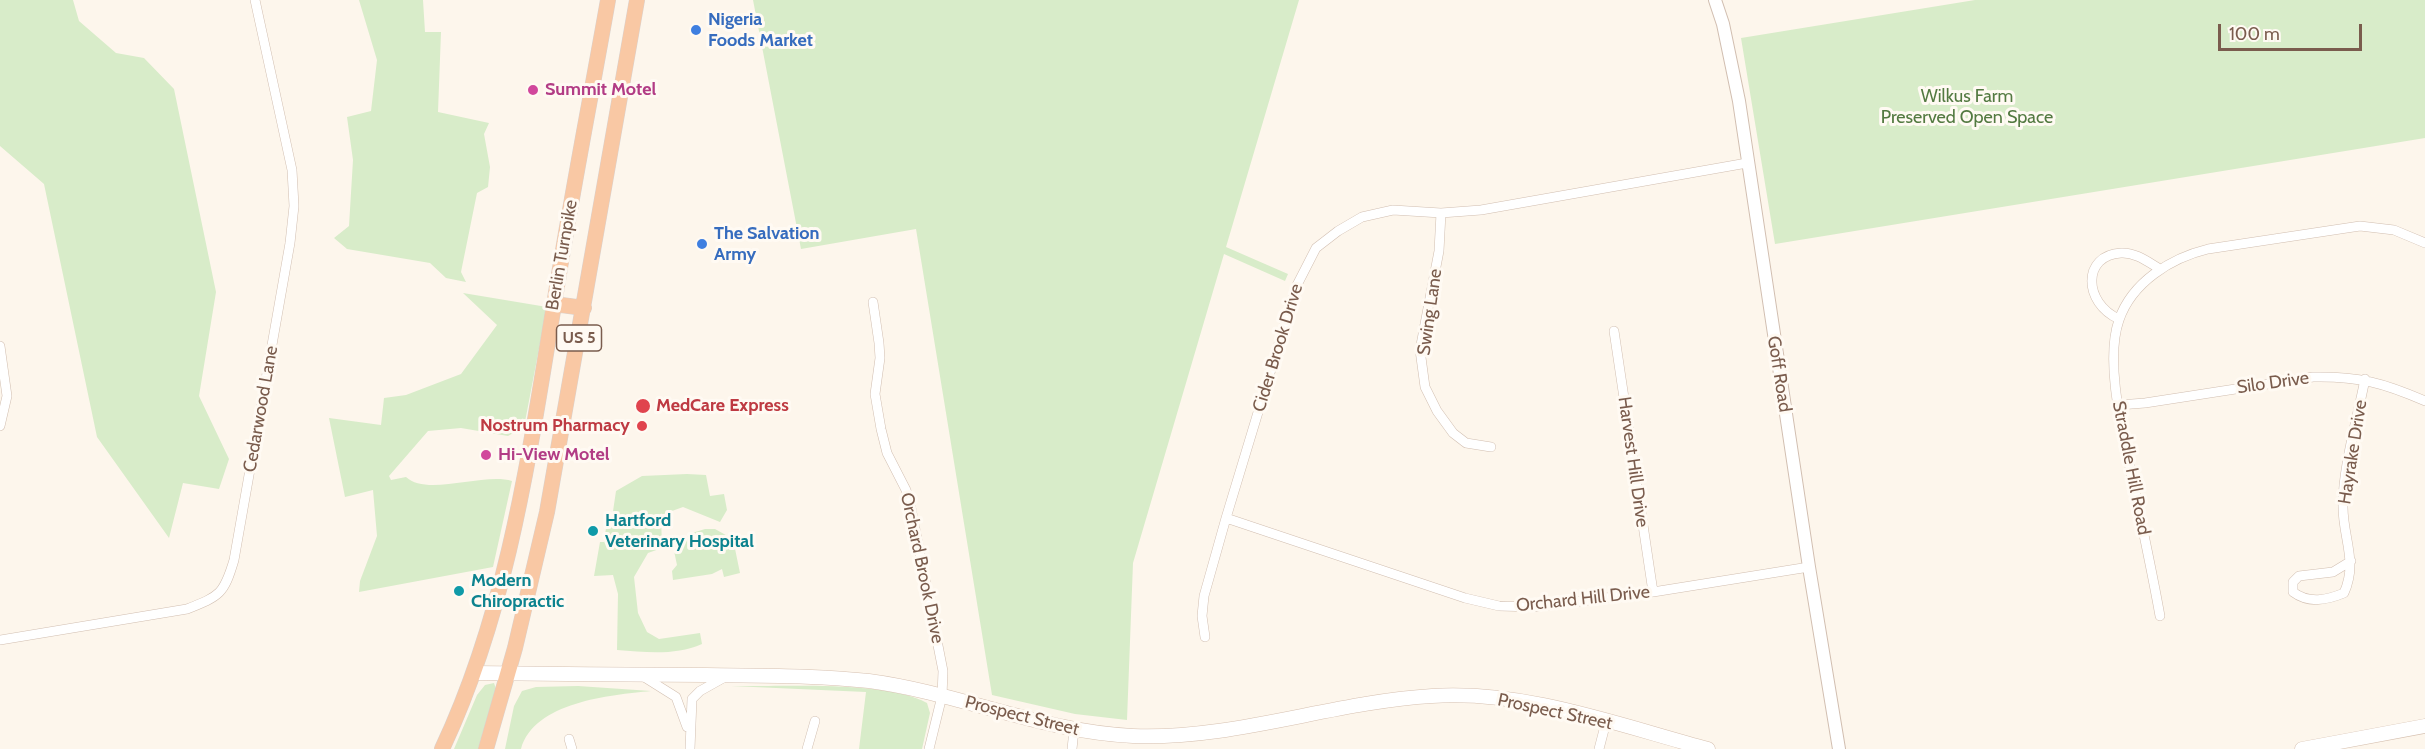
<!DOCTYPE html>
<html>
<head>
<meta charset="utf-8">
<style>
	body { margin:0 }
	#map { position:relative; width:2425px; height:749px; overflow:hidden; background:#fdf6ec; font-family:Cabin,sans-serif }
	canvas { display:block }
	.scale { position:absolute; left:2218px; top:24px; width:144px; height:27px; box-sizing:border-box; border:3px solid #7a5c4d; border-top:0; padding-left:8px; font-size:18px; line-height:21px; white-space:nowrap; color:#7a5c4d; -webkit-text-stroke:4px #fffaf3; paint-order:stroke }
</style>
</head>
<body>
<div id="map">
<canvas width="2425" height="749"></canvas>
<div class="scale">100 m</div>
</div>
<script>
const g = document.querySelector('canvas').getContext('2d');
g.lineJoin = 'round';
function fillPath(path, color) {
  g.fillStyle = color;
  g.fill(path, 'evenodd');
}
function stroke(path, color, width, dash) {
  g.strokeStyle = color;
  g.lineWidth = width;
  g.lineCap = dash ? 'butt' : 'round';
  g.setLineDash(dash || []);
  g.stroke(path);
}
function drawText(font, color, halo, rows, align = 'center') {
  g.font = font + ' Cabin,sans-serif';
  g.lineWidth = 6;
  g.setLineDash([]);
  g.textBaseline = 'middle';
  g.strokeStyle = halo;
  g.fillStyle = color;
  for (const [text, x, y, turn = 0] of rows) {
    g.save();
    g.translate(x, y);
    g.rotate((+turn || 0) * Math.PI / 180);
    g.textAlign = isNaN(turn) ? turn : align;
    if (halo) g.strokeText(text, 0, 0);
    g.fillText(text, 0, 0);
    g.restore();
  }
}
const green = new Path2D(`
	M0,0H73L79,21L116,53L144,58L174,89L216,292L199,396L229,459L219,489L183,483L169,538L97,437L44,184L0,146Z
	M359,0H423L425,32H441L438,112L489,123L484,134L490,167L488,187L477,193L461,272L466,282L446,278L430,263L347,249L334,238L349,226L353,160L347,117L371,111L377,60Z
	M753,0H1299L1226,247L1288,274L1285,281L1224,254L1133,563L1127,720L1075,714L992,695L916,229L801,249Z
	M1975,0H2425V138L1775,244L1741,38Z
	M463,293L547,307L524,427L508,436L461,428L428,431L389,476L391,480L406,477C427,497 484,472 512,481L493,567L359,592L360,581L377,536L373,490L345,497L329,418L381,425L384,398L406,395L461,374L497,325Z
	M687,474L706,475L710,496L724,494L727,510L720,522L683,507L661,515L662,548L648,553L634,577L638,613L647,632L659,639L700,633L702,644C675,656 645,652 617,650L618,594L613,575L594,576L600,542H604L607,521L612,518L616,491L642,476Z
	M705,529H715L733,539L740,573L724,577L722,569L712,574L673,580L672,571L677,565L674,551L676,543L692,533Z
	M494,683L496,689L478,749H454L477,695L485,685Z
	M578,686L651,691C610,695 534,702 521,749H505L514,706L522,691L536,687Z
	M731,686C780,687 886,680 927,703L930,713L922,749H859L866,692Z`);
const minor = new Path2D(`
	M1441,213L1439,251L1420,350L1425,387L1437,411L1453,433L1466,443L1491,447
	M873,302L879,343L880,358L875,394L881,429L887,453L906,490L910,503L943,671L942,696L929,749
	M2119,319C2083,303 2082,255 2121,253C2135,252 2148,262 2160,269
	M1614,331L1653,592
	M0,346L7,396L0,426
	M2119,405L2145,403L2313,377C2358,376 2384,383 2425,401
	M1226,518L1465,598L1499,606L1534,607L1653,592L1809,567
	M2351,561L2333,572L2299,576L2293,582V592C2309,604 2327,600 2344,593C2358,562 2343,538 2343,507C2342,470 2358,416 2365,379
	M2160,616C2152,571 2142,526 2133,482C2124,437 2104,363 2119,320C2132,282 2171,258 2208,249L2360,226L2394,230L2425,243
	M1205,637L1202,616L1204,596L1226,518L1296,287L1316,248L1338,231L1362,217L1393,210L1441,213L1481,210L1747,163
	M0,640L187,609C220,596 224,594 234,560L290,243L294,206L292,170L255,0
	M641,675L676,697L687,727
	M569,739L572,749
	M690,749L692,699L700,691L725,677
	M807,749L815,721
	M1072,749L1074,730
	M1599,749L1606,722`);
const tertiary = new Path2D(`
	M1715,0L1723,24L1739,101L1809,567L1839,749`);
const secondary = new Path2D(`
	M474,673C551,674 629,675 706,675C760,676 815,675 869,681C959,693 1042,732 1133,736C1233,740 1332,702 1432,696C1526,690 1618,725 1708,749
	M2302,749L2425,726`);
const trunk = new Path2D(`
	M554,304L584,308
	M442,749C508,609 529,456 554,305C570,203 590,102 608,0
	M486,749L515,648L547,512L637,0`);
const markers = [
	[696,30,6,"#3f7fe0"],
	[533,90,6,"#d1479c"],
	[702,244,6,"#3f7fe0"],
	[643,406,8,"#e0444e"],
	[642,426,6,"#e0444e"],
	[486,455,6,"#d1479c"],
	[593,531,6,"#0f9aa8"],
	[459,591,6,"#0f9aa8"]
];
const shields = [
	[579,338,45]
];
const shieldNames = [
	["US 5",579,338]
];
const shopNames = [
	["Nigeria",708,20],
	["Foods Market",708,41],
	["The Salvation",714,234],
	["Army",714,255]
];
const hotelNames = [
	["Summit Motel",545,90],
	["Hi-View Motel",498,455]
];
const parkNames = [
	["Wilkus Farm",1967,97],
	["Preserved Open Space",1967,118]
];
const streetNames = [
	["Berlin Turnpike",562,255,-80],
	["Swing Lane",1430,312,-82],
	["Cider Brook Drive",1278,348,-73],
	["Goff Road",1779,374,81],
	["Silo Drive",2273,383,-8],
	["Cedarwood Lane",261,409,-80],
	["Hayrake Drive",2353,452,-81],
	["Harvest Hill Drive",1633,462,82],
	["Straddle Hill Road",2131,468,79],
	["Orchard Brook Drive",922,568,78],
	["Orchard Hill Drive",1583,599,-6],
	["Prospect Street",1555,712,12],
	["Prospect Street",1022,716,14]
];
const healthNames = [
	["MedCare Express",656,406],
	["Nostrum Pharmacy",630,426,"right"]
];
const cultureNames = [
	["Hartford",605,521],
	["Veterinary Hospital",605,542],
	["Modern",471,581],
	["Chiropractic",471,602]
];
fillPath(green, '#d8ecc9');
stroke(minor, '#d1beb0', 10);
stroke(tertiary, '#d1beb0', 14);
stroke(secondary, '#d6c0b0', 15);
stroke(trunk, '#dad1cd', 16);
stroke(minor, '#fff', 9);
stroke(tertiary, '#fff', 12);
stroke(secondary, '#fff', 14);
stroke(trunk, '#f9c8a4', 15);
for (const [x, y, r, color] of markers) {
  const dot = new Path2D();
  dot.arc(x, y, r, 0, 2 * Math.PI);
  g.fillStyle = color;
  g.fill(dot);
  stroke(dot, '#fffaf3', 2);
}
for (const [x, y, w] of shields) {
  const box = new Path2D();
  box.roundRect(x - w / 2, y - 13, w, 26, 4.5);
  g.fillStyle = '#fffaf3';
  g.fill(box);
  stroke(box, '#7a5c4d', 1.5);
}
drawText('bold 16px', '#7a5c4d', null, shieldNames);
drawText('bold 18px', '#366cbe', '#fffaf3', shopNames, 'left');
drawText('bold 18px', '#b23c85', '#fffaf3', hotelNames, 'left');
drawText('18px', '#537a41', '#fffaf3', parkNames);
drawText('18px', '#7a5c4d', '#fffaf3', streetNames);
drawText('bold 18px', '#be3a42', '#fffaf3', healthNames, 'left');
drawText('bold 18px', '#0d838f', '#fffaf3', cultureNames, 'left');
</script>
</body>
</html>
